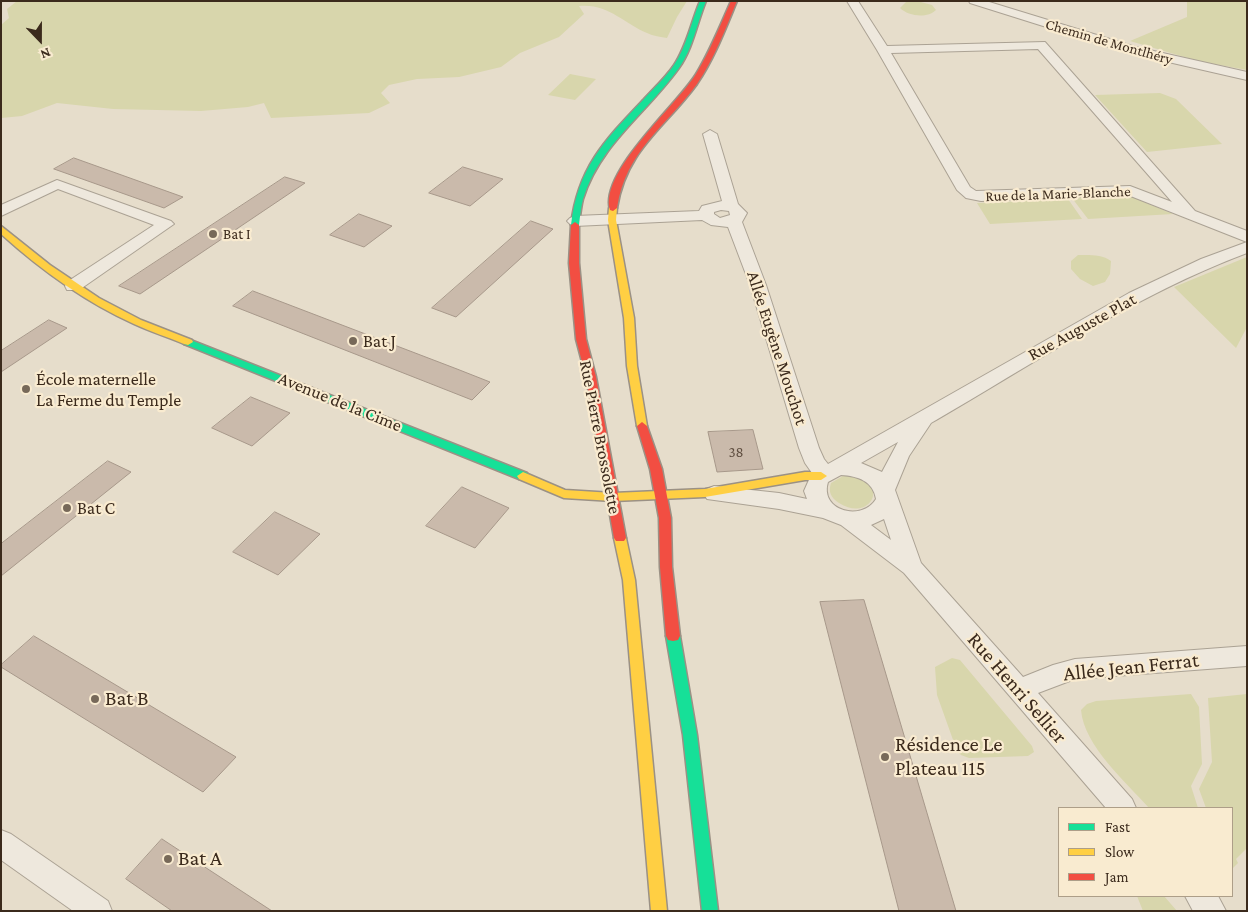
<!DOCTYPE html>
<html>
<head>
<meta charset="utf-8">
<style>
	body { margin:0 }
	#map { position:relative; width:1248px; height:912px; overflow:hidden; background:#e6ddcb; font-family:"Crimson Pro",serif }
	canvas { display:block }
	.frame { position:absolute; inset:0; border:2px solid #3b2a1c; pointer-events:none }
	.legend { position:absolute; left:1058px; top:807px; width:175px; height:90px; box-sizing:border-box; background:#f9ebd0; border:1px solid #ad9e88; margin:0; padding:6px 9px; list-style:none; font-size:15px; color:#3b2a1c }
	.legend li { display:flex; align-items:center; gap:10px; height:25px }
	.legend b { width:25px; border:1px solid #ad9e88 }
	.north { position:absolute; left:15px; top:15px; width:50px; height:50px; -webkit-text-stroke:4px #f9ebd0; paint-order:stroke; rotate:158deg; font-size:14px; font-weight:700; line-height:20px; text-align:center; color:#3b2a1c }
	.north::after { content:''; display:block; margin:auto; width:18px; height:22px; background:#3b2a1c; clip-path:polygon(50% 0,100% 100%,50% 72%,0 100%) }
</style>
</head>
<body>
<div id="map">
<canvas width="1248" height="912"></canvas>
<div class="frame"></div>
<ul class="legend">
<li><b style="height:6px;background:#16e098"></b>Fast</li>
<li><b style="height:6px;background:#ffcf43"></b>Slow</li>
<li><b style="height:6px;background:#f24e42"></b>Jam</li>
</ul>
<div class="north">N</div>
</div>
<script>
const g = document.querySelector('canvas').getContext('2d');
g.lineJoin = 'round';
function fillPath(path, color) {
  g.fillStyle = color;
  g.fill(path, 'evenodd');
}
function stroke(path, color, width, dash) {
  g.strokeStyle = color;
  g.lineWidth = width;
  g.lineCap = dash ? 'butt' : 'round';
  g.setLineDash(dash || []);
  g.stroke(path);
}
function drawText(font, color, halo, rows, align = 'center') {
  g.font = font + ' "Crimson Pro",serif';
  g.lineWidth = 4.5;
  g.setLineDash([]);
  g.textBaseline = 'middle';
  g.strokeStyle = halo;
  g.fillStyle = color;
  for (const [text, x, y, turn = 0] of rows) {
    g.save();
    g.translate(x, y);
    g.rotate((+turn || 0) * Math.PI / 180);
    g.textAlign = isNaN(turn) ? turn : align;
    if (halo) g.strokeText(text, 0, 0);
    g.fillText(text, 0, 0);
    g.restore();
  }
}
const green = new Path2D(`
	M17,1H687L677,17L667,38C661,37 653,36 647,33C623,23 608,3 579,6L584,14L559,37L520,53L501,67L459,77L417,79L389,85L381,93L390,103L369,113L271,118L264,103L248,107L201,111L113,109L57,103L22,116L1,118V25L9,18L7,9Z
	M917,1L932,5L936,10C927,19 908,16 900,8L906,2Z
	M1187,1H1247V70L1198,61L1130,41L1187,17Z
	M570,74L596,79L575,100L548,95Z
	M1160,93L1176,99L1222,144L1147,152L1095,95Z
	M1130,196L1173,214L1088,219L1072,198Z
	M1068,199L1082,219L990,224L977,203Z
	M1078,255C1089,255 1102,254 1111,261L1110,274L1105,282L1093,286L1080,279L1071,269V261Z
	M1247,257V327L1236,348L1174,287Z
	M843,476C893,474 874,525 839,503C831,498 828,492 831,483Z
	M952,658L960,660L1032,746L1034,752L1028,756L969,758L961,755L957,751L937,695L935,667Z
	M1191,694L1199,707L1202,764L1191,786L1198,808H1149C1126,782 1084,746 1081,710L1087,704L1096,701Z
	M1247,694V848L1236,859L1238,863L1232,869V808H1206L1199,789L1212,762L1208,698Z
	M1137,896H1164L1177,911H1143Z`);
const building = new Path2D(`
	M74,158L183,197L164,208L54,169Z
	M463,167L503,179L470,206L429,193Z
	M285,177L305,183L140,294L119,286Z
	M359,214L392,226L364,247L330,235Z
	M531,221L553,229L456,317L432,308Z
	M253,291L457,369L490,382L472,400L233,306Z
	M49,320L67,328L1,372V351Z
	M251,397L290,413L252,446L212,428Z
	M753,430L763,469L717,472L708,432Z
	M108,461L131,472L1,576V544Z
	M462,487L509,508L475,548L426,526Z
	M275,512L320,534L278,575L233,552Z
	M864,600L956,911H899L820,602Z
	M34,636L236,757L203,792L1,667V665Z
	M162,839L272,911H172L126,879Z`);
const street = new Path2D(`
	M847,1H858L887,46L1045,42L1195,211L1247,231V242L1128,195L981,201L966,198L957,190L877,50ZM1038,49L1172,202L1130,186L976,191L970,187L891,53Z
	M969,1H986L1136,47L1247,72V80L1129,53L970,3Z
	M710,130L717,134L738,204L747,213L742,222L766,285L819,448L824,459L828,464L1129,293L1201,259L1247,242V253C1137,294 1033,364 931,423L909,456L895,490L921,563L1023,677L1053,665L1075,659L1247,646V666L1075,679L1038,693L1132,799L1136,808H1106L904,573L841,525L823,518L779,509L707,499L704,494L707,489L714,486L779,493L807,499L804,491L812,473L805,463L799,448L750,285L728,227L711,225L702,220L575,226L570,224L567,221L570,218L575,216L699,211L702,206L722,201L703,134ZM721,210L729,211L730,215L720,218L714,214V212ZM898,442L882,472L861,463ZM841,475C858,476 873,481 876,499C862,522 819,511 828,482ZM884,519L891,540L871,525Z
	M57,180L171,221L174,224L79,290H67L65,286L67,282L154,225L58,189L1,216V205Z
	M1,830L11,834L108,901L112,911H73L1,860Z
	M1185,896H1218L1226,911H1193Z`);
const fast = new Path2D(`
	M700,1H706C697,23 693,48 679,68C647,113 600,144 583,199C581,207 580,216 579,225L578,227H572L571,225C578,167 605,140 644,99C654,88 666,77 674,65C687,46 691,22 700,1Z
	M188,339L527,473L529,476L527,479H519L184,344L183,342Z
	M673,631L678,632L680,636L697,735L718,911H702L683,735L666,636L668,632Z`);
const slow = new Path2D(`
	M613,205L617,208L616,220L634,318L637,366L647,426L642,430L637,426L627,366L624,318L608,220L609,208Z
	M1,226L50,265L99,298L141,320L192,340L193,342L188,345L184,344C168,337 151,332 134,324C85,302 41,270 1,234Z
	M523,472L565,490L613,493L705,489L805,472H821L827,476L821,480H805L705,497L613,501L564,498L519,479L517,476Z
	M620,533L624,535L626,538L635,580L667,911H651L623,580L614,538L616,535Z`);
const jam = new Path2D(`
	M731,1H737C725,30 714,59 697,84C665,128 626,150 617,208L613,211L610,210C599,172 677,105 696,74C710,51 720,26 731,1Z
	M575,222L579,225V263L586,339L596,377L626,538L624,541H616L614,538L586,377L576,339L569,263L571,225Z
	M642,422L647,426L662,469L671,518L672,567L680,636L678,640L673,641L668,640L666,636L660,567L659,518L650,469L637,426Z`);
const markers = [
	[213,234,5,"#776959"],
	[353,341,5,"#776959"],
	[26,389,5,"#776959"],
	[67,508,5,"#776959"],
	[95,699,5,"#776959"],
	[885,757,5,"#776959"],
	[168,859,5,"#776959"]
];
const farStreetnames = [
	["Chemin de Montlhéry",1109,42,16],
	["Rue de la Marie-Blanche",1058,194,-2]
];
const farPoinames = [
	["Bat I",223,234]
];
const numberNames = [
	["38",736,452]
];
const streetNames = [
	["Rue Auguste Plat",1082,327,-29],
	["Allée Eugène Mouchot",777,348,72],
	["Avenue de la Cime",340,402,22],
	["Rue Pierre Brossolette",600,437,79]
];
const poiNames = [
	["Bat J",363,341],
	["École maternelle",36,379],
	["La Ferme du Temple",36,400],
	["Bat C",77,508]
];
const nearStreetnames = [
	["Allée Jean Ferrat",1131,667,-6],
	["Rue Henri Sellier",1017,688,49]
];
const nearPoinames = [
	["Bat B",105,699],
	["Résidence Le",895,745],
	["Plateau 115",895,769],
	["Bat A",178,859]
];
fillPath(green, '#d8d6ac');
fillPath(building, '#cabaab');
stroke(building, '#a7988a', 1);
stroke(street, '#aba294', 2);
stroke(fast, '#9b9185', 3);
stroke(slow, '#9b9185', 3);
stroke(jam, '#9b9185', 3);
fillPath(street, '#eee8dd');
fillPath(fast, '#16e098');
fillPath(slow, '#ffcf43');
fillPath(jam, '#f24e42');
for (const [x, y, r, color] of markers) {
  const dot = new Path2D();
  dot.arc(x, y, r, 0, 2 * Math.PI);
  g.fillStyle = color;
  g.fill(dot);
  stroke(dot, '#f9ebd0', 2);
}
drawText('15px', '#3b2a1c', '#f9ebd0', farStreetnames);
drawText('15px', '#3b2a1c', '#f9ebd0', farPoinames, 'left');
drawText('15px', '#5f4e40', null, numberNames);
drawText('18px', '#3b2a1c', '#f9ebd0', streetNames);
drawText('18px', '#3b2a1c', '#f9ebd0', poiNames, 'left');
drawText('21px', '#3b2a1c', '#f9ebd0', nearStreetnames);
drawText('21px', '#3b2a1c', '#f9ebd0', nearPoinames, 'left');
</script>
</body>
</html>
